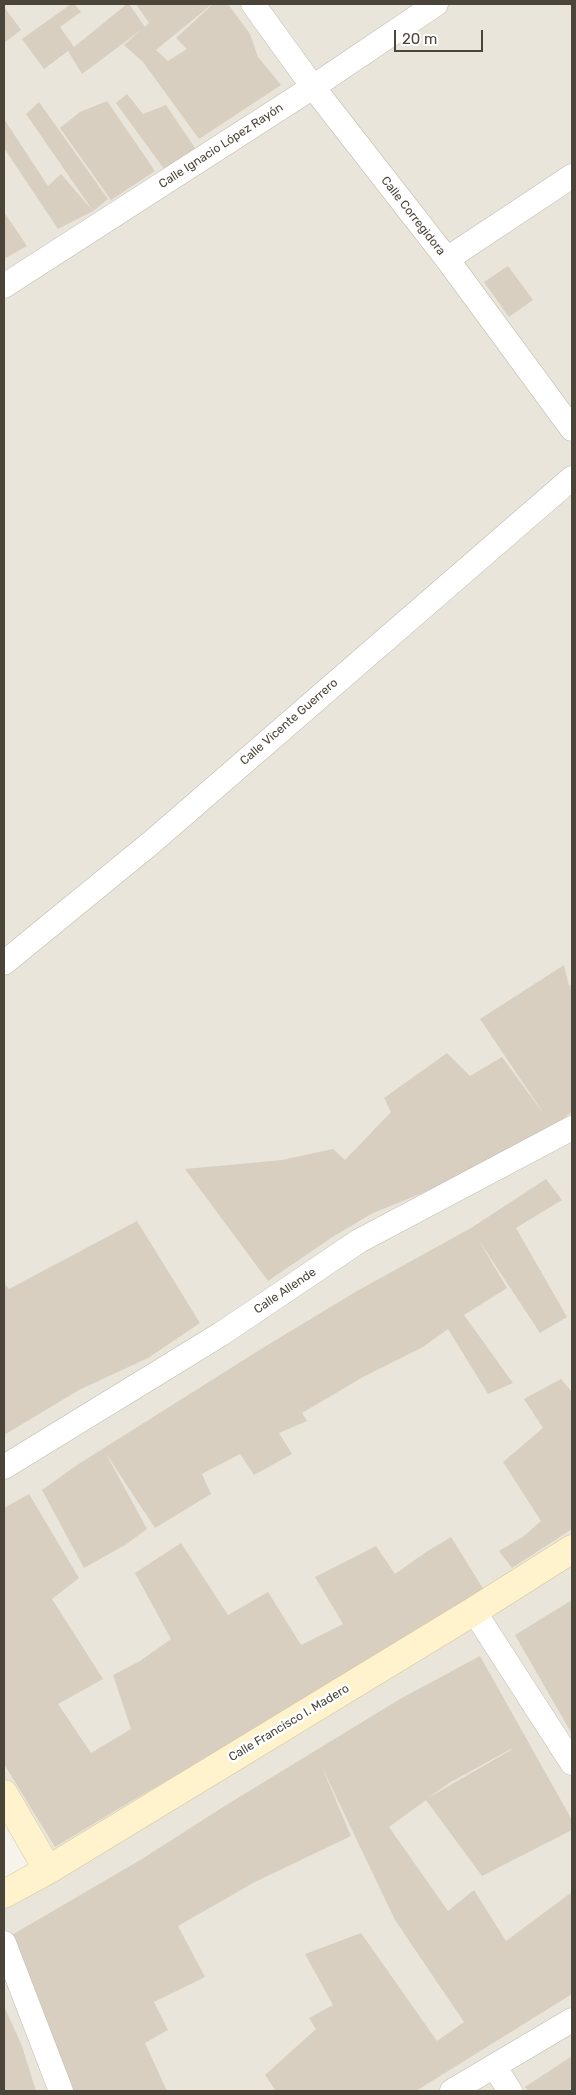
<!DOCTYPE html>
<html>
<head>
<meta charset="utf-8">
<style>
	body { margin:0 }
	#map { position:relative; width:576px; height:2095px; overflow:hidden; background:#f6f3ec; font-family:Rubik,sans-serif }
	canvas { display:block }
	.frame { position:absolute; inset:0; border:5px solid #4b4439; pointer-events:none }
	.scale { position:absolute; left:394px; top:30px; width:89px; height:22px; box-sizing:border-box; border:2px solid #4b4439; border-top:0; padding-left:6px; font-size:15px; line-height:18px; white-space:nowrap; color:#4b4439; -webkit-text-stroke:4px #fff; paint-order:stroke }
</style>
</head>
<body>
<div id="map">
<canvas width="576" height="2095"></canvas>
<div class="frame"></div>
<div class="scale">20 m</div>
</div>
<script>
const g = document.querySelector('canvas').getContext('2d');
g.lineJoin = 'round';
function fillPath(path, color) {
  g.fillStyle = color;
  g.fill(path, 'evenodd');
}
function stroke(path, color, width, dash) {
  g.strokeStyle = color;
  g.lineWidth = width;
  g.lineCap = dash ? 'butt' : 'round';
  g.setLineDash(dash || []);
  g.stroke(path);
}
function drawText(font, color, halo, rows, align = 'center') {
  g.font = font + ' Rubik,sans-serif';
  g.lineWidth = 5;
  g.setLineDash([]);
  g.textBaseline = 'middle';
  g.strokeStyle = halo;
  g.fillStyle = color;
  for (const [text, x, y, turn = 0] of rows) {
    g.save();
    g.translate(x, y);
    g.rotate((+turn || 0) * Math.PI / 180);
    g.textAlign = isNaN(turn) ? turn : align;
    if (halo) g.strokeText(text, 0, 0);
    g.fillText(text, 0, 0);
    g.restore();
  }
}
const residential = new Path2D(`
	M4,4H572V2091H4V1894L48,1870L4,1795Z`);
const building = new Path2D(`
	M71,4H74L81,12L60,27L74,47L127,4H129L145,27L149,23L136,4H212L156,50L168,61L187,49L176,38L213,4H228L250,34L258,57L281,85L199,139L143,62L124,45L141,30L82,74L68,51L44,69L22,39Z
	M4,7L21,30L4,43Z
	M127,94L143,114L166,105L197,151L164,169L116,103Z
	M107,101L155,171L111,200L60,128L80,112Z
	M39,102L108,199L93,211L58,229L4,148V119L48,186L61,174L93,211L26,114Z
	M4,212L27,246L4,259Z
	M508,266L533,300L509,317L484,282Z
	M564,965L569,986L572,984V1112L553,1126L435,1188L373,1213L334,1236L268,1281L185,1169L282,1160L333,1149L345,1160L391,1112L384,1098L447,1053L470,1076L502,1057L546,1117L480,1019Z
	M546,1179L562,1200L516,1228L567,1317L540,1333L478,1239L507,1288L464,1315L513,1383L488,1394L448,1329L423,1347L363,1377L302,1413L307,1421L279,1433L292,1454L254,1475L240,1454L202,1474L211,1494L155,1528L105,1452L147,1529L125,1545L84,1568L42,1490L77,1465L261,1349L357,1291L471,1228Z
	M137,1221L200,1323L148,1358L79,1390L4,1435V1283L9,1289Z
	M561,1379L572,1392V1529L512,1568L499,1551L524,1536L541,1521L503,1462L543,1428L524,1399Z
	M29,1494L79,1578L52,1599L103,1679L58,1704L91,1753L131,1729L113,1675L140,1661L171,1639L135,1573L181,1543L228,1615L268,1592L301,1645L343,1624L315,1577L376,1546L395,1574L426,1552L451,1537L487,1595L123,1806L55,1847L4,1764V1508Z
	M572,1600V1734L515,1635Z
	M480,1656L572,1820V1830L482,1876L426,1800L389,1827L448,1911L474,1890L506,1941L572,1892V1994L416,2091H276L265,2075L316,2029L309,2018L333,2005L305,1954L361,1933L437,2041L464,2022L395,1920L321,1765L351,1836L255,1882L178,1926L205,1977L154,2002L168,2030L145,2043L167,2091H74L53,2044L10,1936L142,1859L223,1807L400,1699ZM511,1749V1750L428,1798L449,1783Z
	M4,2006L22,2046L36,2091H4Z
	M572,2056V2091H528L525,2087Z`);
const street = new Path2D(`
	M253,4L313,87L447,259L572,429
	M447,259L572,176
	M4,286L313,87L436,4
	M4,963L152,842L572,478
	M4,1467L221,1334L359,1241L572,1128
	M474,1611L572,1763
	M4,1943L61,2091
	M494,2066L510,2091
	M452,2091L572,2020`);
const secondary = new Path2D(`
	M4,1794L48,1870
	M4,1894L48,1870L474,1611L572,1549`);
const streetNames = [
	["Calle Ignacio López Rayón",221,146,-33],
	["Calle Corregidora",413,216,52],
	["Calle Vicente Guerrero",289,722,-41],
	["Calle Allende",285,1291,-34],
	["Calle Francisco I. Madero",289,1723,-31]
];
fillPath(residential, '#eae5da');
fillPath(building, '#d8cfc1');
stroke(street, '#c2bbae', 25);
stroke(secondary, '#d6c79b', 29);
stroke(street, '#fff', 24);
stroke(secondary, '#fff3cd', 28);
drawText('12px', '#4b4439', '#fff', streetNames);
</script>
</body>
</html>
